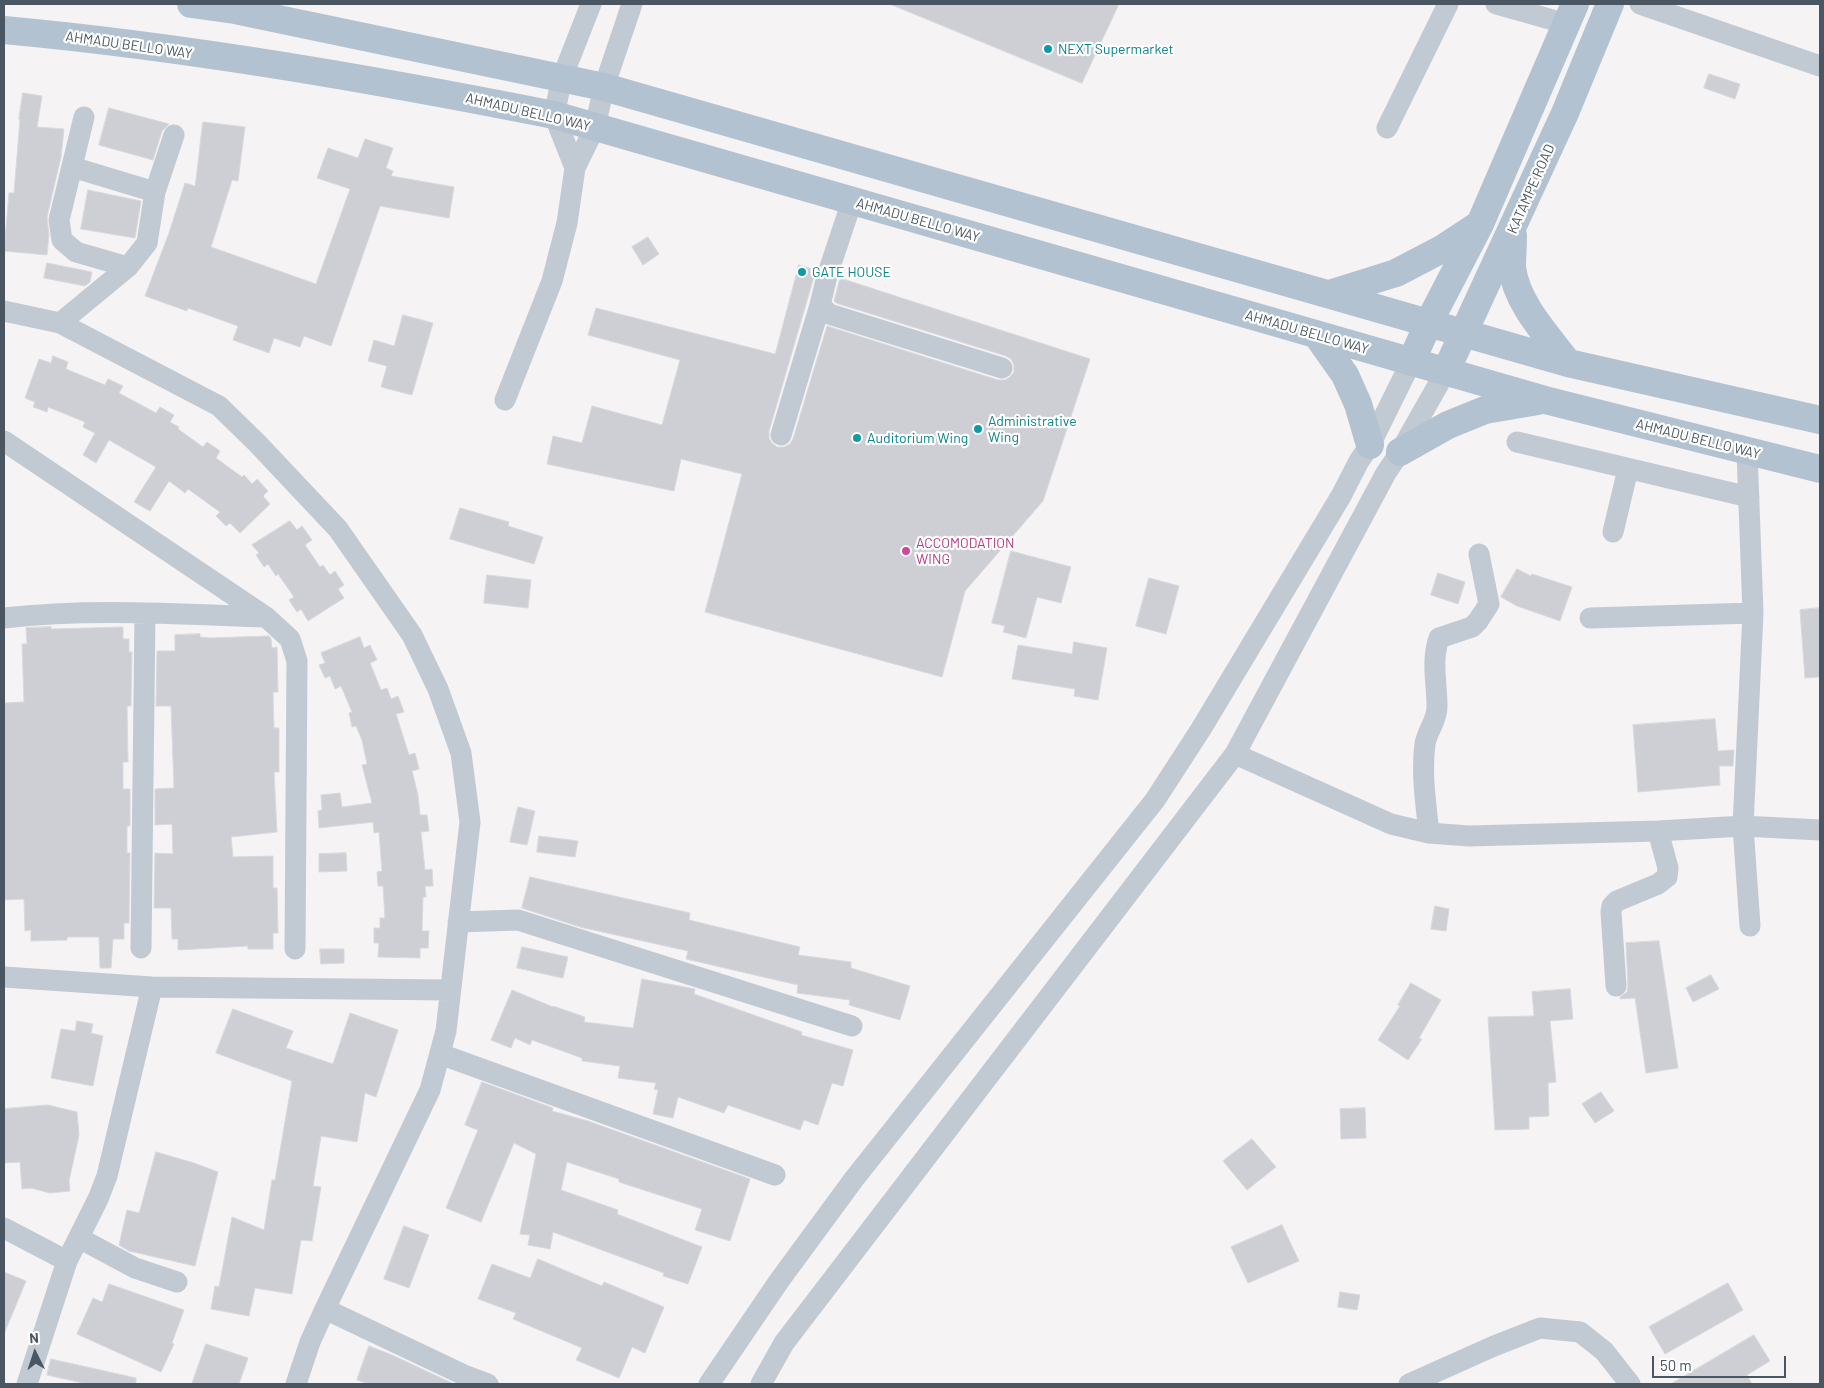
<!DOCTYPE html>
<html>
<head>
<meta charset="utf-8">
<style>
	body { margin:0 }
	#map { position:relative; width:1824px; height:1388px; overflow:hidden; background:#f5f3f3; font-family:Barlow,sans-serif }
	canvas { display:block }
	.frame { position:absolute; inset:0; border:5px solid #4a5661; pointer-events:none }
	.north { position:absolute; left:10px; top:1328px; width:50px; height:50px; -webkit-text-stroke:4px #fff; paint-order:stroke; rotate:356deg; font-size:14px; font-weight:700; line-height:20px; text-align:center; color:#4a5661 }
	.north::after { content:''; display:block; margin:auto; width:18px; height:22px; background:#4a5661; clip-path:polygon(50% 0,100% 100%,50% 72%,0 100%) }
	.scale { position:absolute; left:1652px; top:1356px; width:134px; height:22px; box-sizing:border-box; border:2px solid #4a5661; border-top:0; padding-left:6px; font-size:15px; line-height:18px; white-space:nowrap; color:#4a5661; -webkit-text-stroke:4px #fff; paint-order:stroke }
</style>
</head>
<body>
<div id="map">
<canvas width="1824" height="1388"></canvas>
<div class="frame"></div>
<div class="north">N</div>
<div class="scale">50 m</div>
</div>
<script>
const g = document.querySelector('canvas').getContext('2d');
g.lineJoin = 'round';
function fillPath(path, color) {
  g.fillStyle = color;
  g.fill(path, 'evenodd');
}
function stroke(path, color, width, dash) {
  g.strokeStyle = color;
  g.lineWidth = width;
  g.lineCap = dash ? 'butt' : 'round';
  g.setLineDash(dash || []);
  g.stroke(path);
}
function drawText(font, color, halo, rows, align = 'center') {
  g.font = font + ' Barlow,sans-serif';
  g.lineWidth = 4.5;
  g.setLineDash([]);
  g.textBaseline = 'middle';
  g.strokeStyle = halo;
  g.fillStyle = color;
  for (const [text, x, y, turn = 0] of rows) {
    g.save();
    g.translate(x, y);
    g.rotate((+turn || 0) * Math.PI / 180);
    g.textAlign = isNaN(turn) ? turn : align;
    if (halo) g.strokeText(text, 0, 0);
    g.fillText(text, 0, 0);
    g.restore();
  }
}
const building = new Path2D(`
	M890,4H1119L1082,83Z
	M1709,74L1740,84L1735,99L1704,88Z
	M23,93L42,96L37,127L64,129L61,157L47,217L49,235L47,255L4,251L9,193H14L20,119H19Z
	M109,108L169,124L162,131L153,160L99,145Z
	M203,122L245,127L238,181L232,180L211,247L316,284L350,189L317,178L328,148L358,158L365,139L393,148L386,168L393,171L391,176L454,187L449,218L380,206L331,346L304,336L300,347L274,338L269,353L233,340L238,326L188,308L187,311L145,296L169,233L185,183L195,186Z
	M88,190L141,201L135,238L81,229Z
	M648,237L659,254L643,265L632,247Z
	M47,263L92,272L90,282L85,286L44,278Z
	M799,265L816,270L769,431V438L772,443L777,447H784L790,444L793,439L827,326L998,380H1005L1010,377L1014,372V365L1011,359L1006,356L836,303L834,301L840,278L1090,359L1043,501L965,591L942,677L705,612L742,474L681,459L674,491L547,464L553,436L582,443L592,406L662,425L680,360L588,335L596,308L775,354Z
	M403,315L433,323L412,395L381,387L387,366L368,361L374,340L394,346Z
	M53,356L68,362L66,369L105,385L108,379L123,386L119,393L156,413L160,407L174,415L170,422L179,427L178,429L203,447L207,442L220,451L216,458L242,477L244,475L252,484L257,479L268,491L263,496L270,504L240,533L230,523L226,526L216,516L220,512L188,489L185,493L169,481L150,511L134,502L156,467L109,440L96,463L83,455L95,433L83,427L85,422L48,407L47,412L33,407L35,402L25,398L39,359L51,363Z
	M460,508L509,522L508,526L543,537L534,564L450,539Z
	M290,521L297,530L302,526L312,540L305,545L320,567L323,565L330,575L335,571L344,585L338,589L344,598L308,621L301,609L297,612L289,600L294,597L278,574L276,576L268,564L264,567L256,555L259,553L252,545Z
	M1011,551L1071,567L1061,603L1037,597L1026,638L1003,632L1005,626L992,623Z
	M1517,569L1531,576L1532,574L1572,587L1560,621L1517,606L1501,597Z
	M1438,573L1465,582L1458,604L1431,595Z
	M487,575L531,580L528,608L484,603Z
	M1149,578L1179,586L1166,634L1136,626Z
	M1820,608V677L1805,678L1800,610Z
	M51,627V629L123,627V639H129V652H132L131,706H127L128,762H123V789H130V826H127V853H130L129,923H124V939H113L111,968H100L99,937H67V940L31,941V930L25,931L24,899L4,900V703L24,702L22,644H27L26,628Z
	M200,634V637L210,638L269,636L271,639L272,648L277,647L278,692H273L274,728H279V772H274L277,832L231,837L233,857L273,856V888H277L278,933H273V949H248V946L178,950V939H172L171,908H154L155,853L173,854L172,824L155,825V789L174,788L171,706H156L157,651H175V635Z
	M360,637L364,648L370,645L377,660L370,663L381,690L387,688L391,699L398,696L404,712L396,714L409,755L415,753L419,769L412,771L418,795L420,815H427L429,831L421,832L425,870L432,869L433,886H425L426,897H423L422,931H429L428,948H420V958L378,957L379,943H374V928H380V918H385L383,886H378L377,872L382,871L379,832L374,833L373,822L319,828L318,811L322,810L321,795L340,793L342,807L372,803L362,765L367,764L362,740L356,726L352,727L349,713L352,712L341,686L335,689L330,676L325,678L319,665L325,663L321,653Z
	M1074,642L1107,648L1098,700L1074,696L1075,689L1012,679L1018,645L1072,654Z
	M1715,719L1718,751L1734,750L1733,766H1719L1720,785L1638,792L1633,725Z
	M518,807L535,811L527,845L510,842Z
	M539,836L578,841L575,857L537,852Z
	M346,853L347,871L319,872V854Z
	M530,877L690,913L689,920L800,947L798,955L851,962V968L910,986L900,1020L849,1005L850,1000L797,993L798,985L686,959L688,951L580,927L522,908Z
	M1435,906L1449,909L1446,931L1431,929Z
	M1659,941L1678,1068L1646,1073L1635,998L1620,999V997L1627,992L1628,986L1626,943Z
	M522,947L568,957L563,978L517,968Z
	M320,949H344V963L321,964Z
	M1711,975L1719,989L1693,1002L1686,988Z
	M642,979L695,989L694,994L802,1032L801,1035L853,1050L843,1086L832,1083L818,1125L804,1120L800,1130L728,1105L724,1113L678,1097L673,1118L653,1114L658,1090L654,1089L656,1083L618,1078L620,1066L582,1061V1058L532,1040L530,1045L515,1038L511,1048L491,1040L512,990L553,1007V1006L585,1017L584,1022L633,1028Z
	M1411,983L1441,1000L1419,1038L1422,1039L1408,1060L1378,1040L1400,1006L1398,1005Z
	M1570,989L1573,1019L1550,1021L1556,1082L1548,1083L1549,1116L1529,1117V1129L1495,1130L1488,1017L1534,1016L1532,992Z
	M233,1009L293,1031L286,1048L333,1064L350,1013L398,1030L376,1097L365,1093L357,1142L321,1136L313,1186L321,1187L312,1241L301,1240L292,1294L255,1288L249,1316L211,1309L215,1286L219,1287L232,1217L264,1230L272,1180H275L292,1081L216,1053Z
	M77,1021L93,1024L91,1033L103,1036L93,1086L51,1078L61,1029L75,1031Z
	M482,1082L553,1108L552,1111L588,1121L750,1179L730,1241L695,1230L702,1209L619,1182V1179L567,1162L561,1190L618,1210L617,1214L702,1247L688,1284L663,1276L664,1273L553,1232L550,1249L528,1245L530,1235L520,1234L536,1154L514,1143L481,1222L446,1208L478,1130L465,1125Z
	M1601,1092L1614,1111L1595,1123L1582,1104Z
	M48,1105L77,1112L79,1135L69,1181L70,1191L50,1193L31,1188L22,1189L20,1162L4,1163V1109Z
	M1365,1108L1366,1138L1341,1139L1340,1109Z
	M1252,1139L1276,1167L1247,1190L1223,1161Z
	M156,1152L194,1163L218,1172L195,1266L129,1251L119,1245L127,1210L139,1213Z
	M1282,1225L1299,1261L1248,1283L1231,1247Z
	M404,1226L429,1235L409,1288L384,1279Z
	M538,1259L602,1286L604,1282L664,1307L645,1353L632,1347L619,1378L576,1360L582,1348L513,1319L516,1313L478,1299L492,1264L530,1278Z
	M4,1272L26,1281L4,1334Z
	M1728,1283L1743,1310L1665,1354L1649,1327Z
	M109,1284L184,1310L172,1343L174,1344L161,1372L77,1334L93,1298L102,1302Z
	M1340,1292L1360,1295L1357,1310L1338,1307Z
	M1754,1335L1770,1361L1747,1375L1752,1384H1671Z
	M206,1344L248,1358L239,1384H192Z
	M369,1346L392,1355L454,1384H369L357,1380Z
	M51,1359L136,1378V1384H87L47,1375Z`);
const minor = new Path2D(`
	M1496,4L1567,24
	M1640,4L1820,66
	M84,117L59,220L62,240L76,252L128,267
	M1387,128L1448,4
	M72,167L155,192
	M575,168L554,115L562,78L591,4
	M852,201L827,276L820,305L829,314L1002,368
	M4,311L60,323L219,406L257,443L338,529L412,635L438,689L461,753L470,822L446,1031L430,1090L325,1309L310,1342L296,1384
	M60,323L128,267L147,243L155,192L174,135
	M505,400L552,281L567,223L575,168L595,127L604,87L632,4
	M781,435L820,305
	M4,441L266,617L290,639L297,661L295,949
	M1517,442L1749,497
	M1613,532L1628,469
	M4,618C91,608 178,614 266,617
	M1590,618L1753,613
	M1235,754L1391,824L1429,833L1469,836L1658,831L1743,826L1753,613L1747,451
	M1429,833C1426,804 1421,774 1425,744C1427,731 1437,721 1437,707C1437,683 1431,661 1439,638L1472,627L1478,621L1489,604L1479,554
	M458,922L518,920L852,1026
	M1750,926L1743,826L1820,830
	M141,948L145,613
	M4,977L152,987L450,990
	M1616,986L1611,912L1612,906L1617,901L1658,884L1667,877L1668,868L1658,831
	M440,1054L775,1175
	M4,1228L67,1261
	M79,1238L135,1268L177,1282
	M325,1309L464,1375L488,1384
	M27,1384L67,1261L98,1199L107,1176L152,987
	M709,1384L779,1281L854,1179L1155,800L1201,729L1341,496L1359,461L1370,445L1411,362
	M761,1384L784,1343L1235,754L1386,473L1400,452L1446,371
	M1409,1384L1494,1346L1540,1328L1580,1332L1604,1351L1630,1384`);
const major = new Path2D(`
	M191,4L235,10L604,87L1568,363L1820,420
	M4,30C188,47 372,79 554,115L1545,400L1820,469
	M1513,236C1513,246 1512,257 1512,267C1516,303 1547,335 1568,363
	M1329,294L1396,273L1442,249L1477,226
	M1316,334L1345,375L1358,404L1370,445
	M1411,362L1429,322L1480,224L1575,4
	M1446,371L1565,113L1610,4
	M1400,452L1448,425L1485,410L1538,401`);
const markers = [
	[1048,49,5,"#0f9aa8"],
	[802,272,5,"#0f9aa8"],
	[978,429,5,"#0f9aa8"],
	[857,438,5,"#0f9aa8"],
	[906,551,5,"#d1479c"]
];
const streetNames = [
	["AHMADU BELLO WAY",129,45,8],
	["AHMADU BELLO WAY",528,112,13],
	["KATAMPE ROAD",1531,189,-66],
	["AHMADU BELLO WAY",918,220,16],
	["AHMADU BELLO WAY",1307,332,16],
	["AHMADU BELLO WAY",1698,439,14]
];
const cultureNames = [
	["NEXT Supermarket",1058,49],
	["GATE HOUSE",812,272],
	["Administrative",988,421],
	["Wing",988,437],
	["Auditorium Wing",867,438]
];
const hotelNames = [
	["ACCOMODATION",916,543],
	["WING",916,559]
];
fillPath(building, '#cdcfd5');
stroke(building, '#d7d9de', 1);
stroke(minor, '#c1cad2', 21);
stroke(major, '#b3c2d1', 28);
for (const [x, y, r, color] of markers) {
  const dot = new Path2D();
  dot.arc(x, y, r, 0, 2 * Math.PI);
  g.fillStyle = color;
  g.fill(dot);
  stroke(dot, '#fff', 2);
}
drawText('14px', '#4a5661', '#fff', streetNames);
drawText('14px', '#0d838f', '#fff', cultureNames, 'left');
drawText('14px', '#b23c85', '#fff', hotelNames, 'left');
</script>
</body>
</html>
